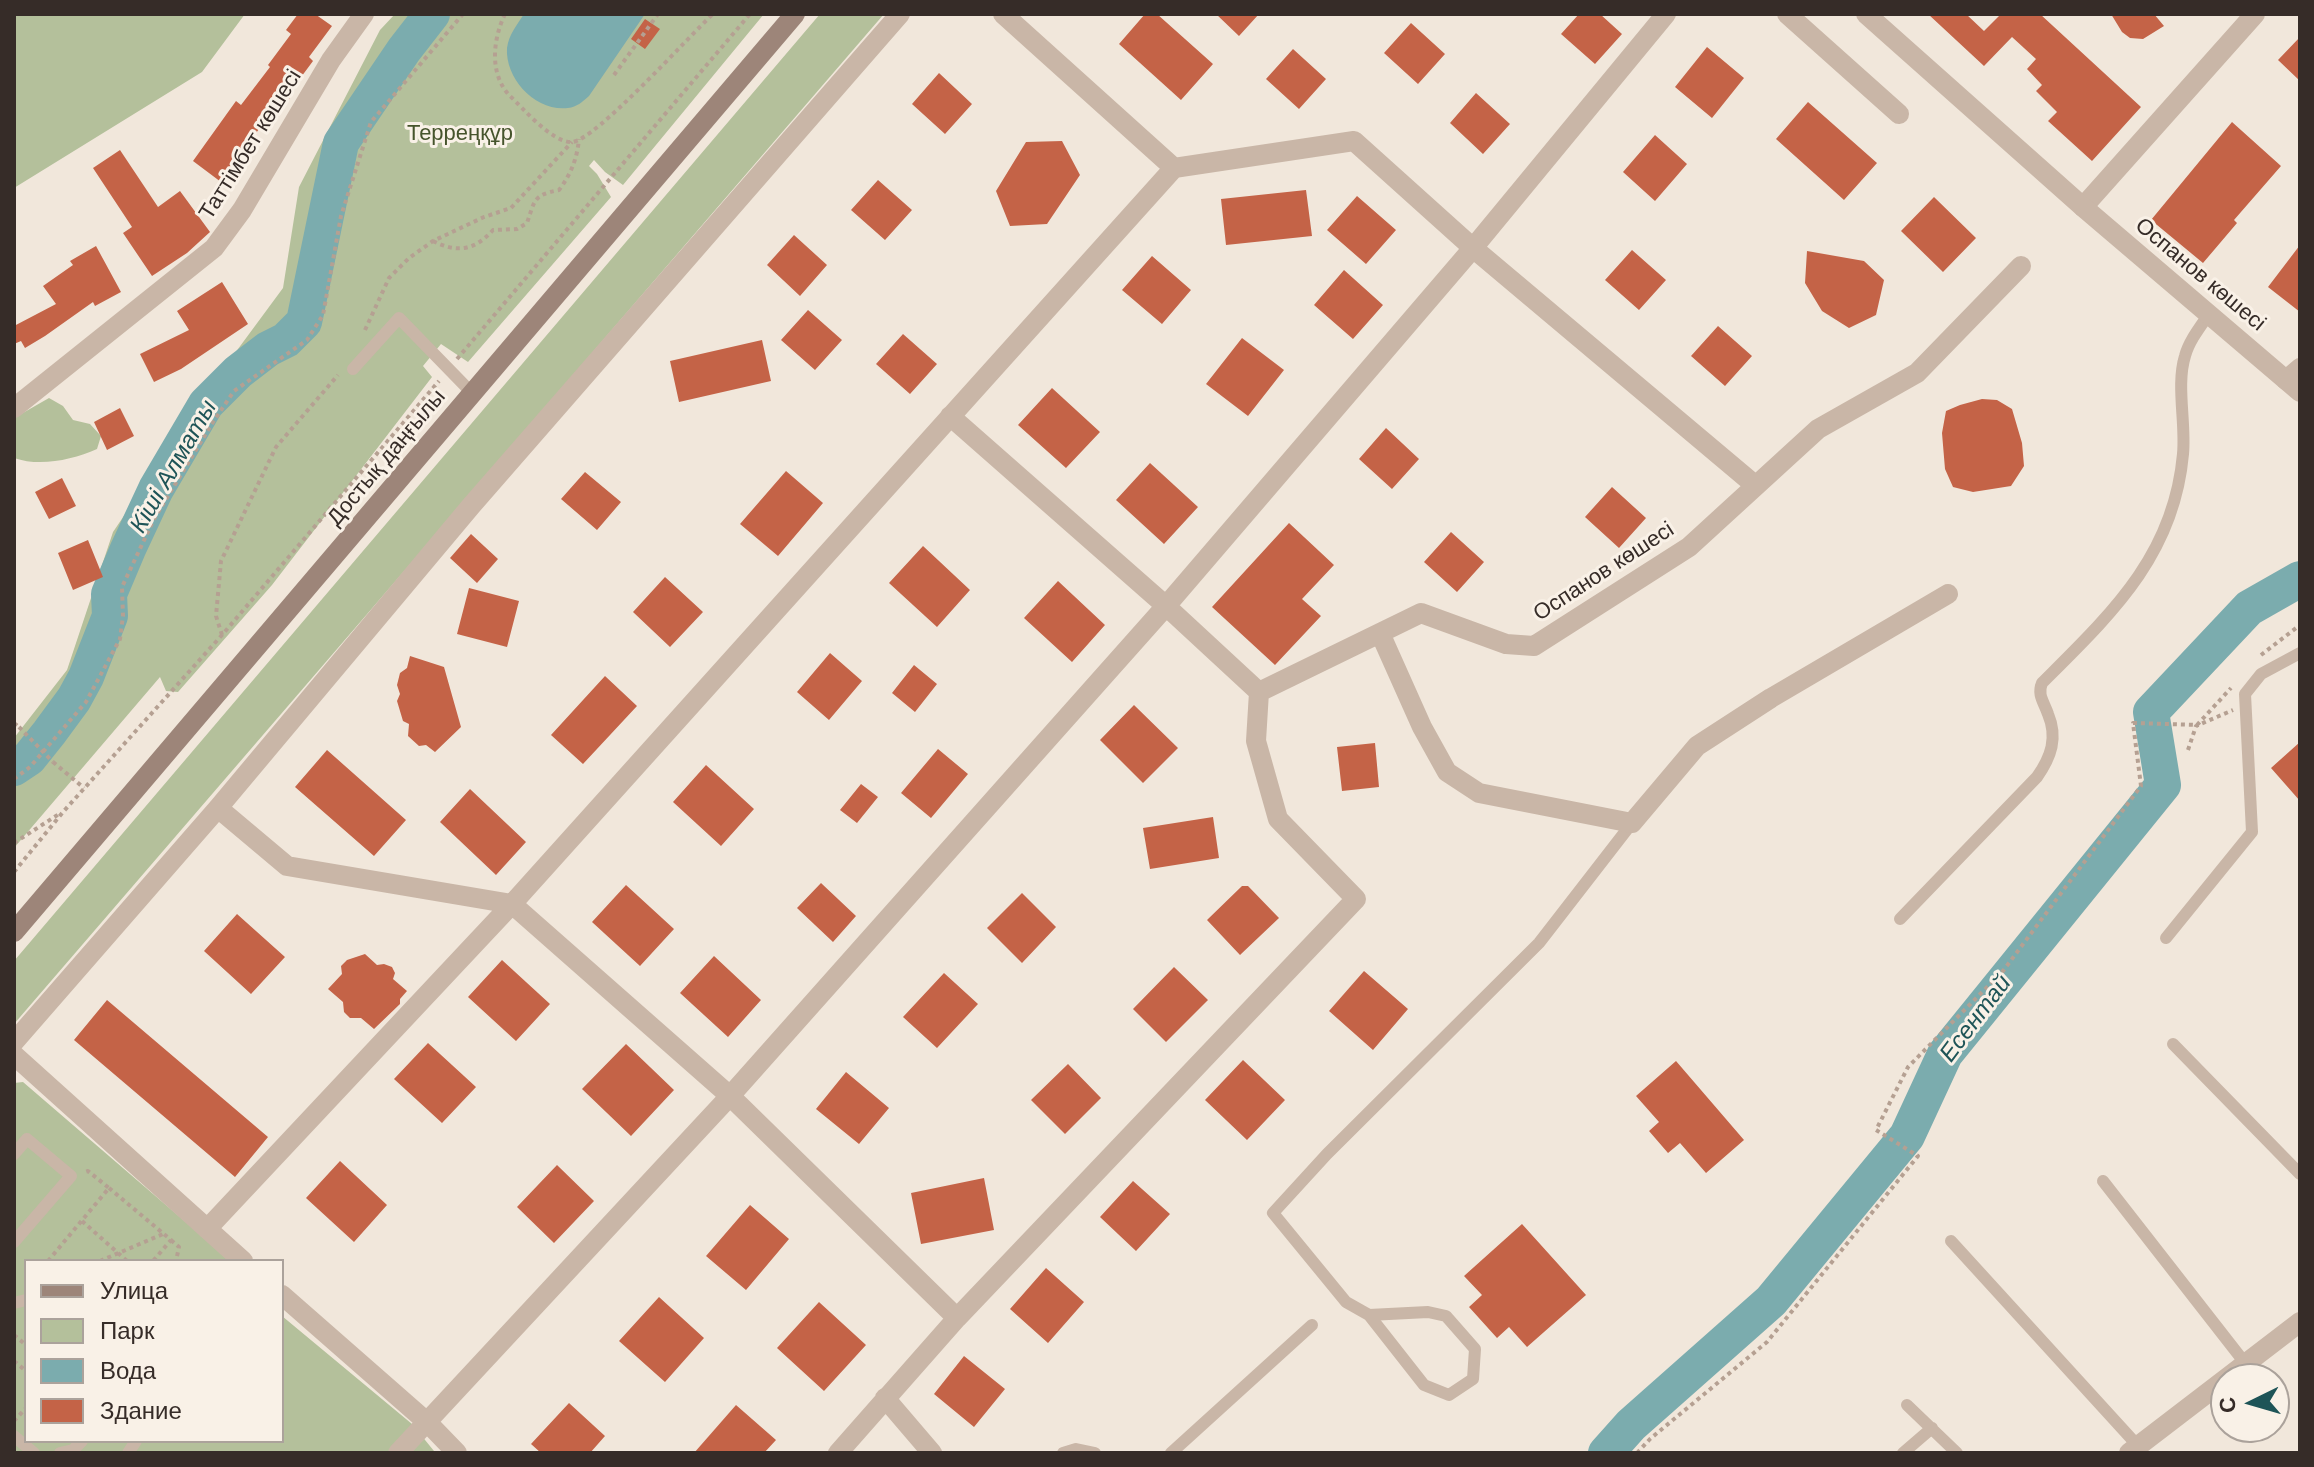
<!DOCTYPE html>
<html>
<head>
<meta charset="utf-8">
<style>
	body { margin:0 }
	#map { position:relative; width:2314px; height:1467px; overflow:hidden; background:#f1e7db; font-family:Arial,sans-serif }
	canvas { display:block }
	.frame { position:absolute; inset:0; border:16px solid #362c28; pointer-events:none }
	.legend { position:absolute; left:24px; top:1259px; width:260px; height:184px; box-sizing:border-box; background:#f9f1e7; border:2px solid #aba29b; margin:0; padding:10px 14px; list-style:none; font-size:24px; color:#362c28 }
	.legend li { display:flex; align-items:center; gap:16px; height:40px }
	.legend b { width:40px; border:2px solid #aba29b }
	.north { position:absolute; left:2210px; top:1363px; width:80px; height:80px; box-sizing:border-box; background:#f9f1e7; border:2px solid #aba29b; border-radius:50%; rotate:265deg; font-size:22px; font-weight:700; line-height:32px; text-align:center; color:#362c28 }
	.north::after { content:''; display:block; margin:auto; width:28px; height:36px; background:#1e5457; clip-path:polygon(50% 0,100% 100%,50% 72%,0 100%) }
</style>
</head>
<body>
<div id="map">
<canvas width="2314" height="1467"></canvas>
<div class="frame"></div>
<ul class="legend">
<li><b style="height:10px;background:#9d8579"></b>Улица</li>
<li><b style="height:22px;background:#b4c09b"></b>Парк</li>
<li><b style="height:22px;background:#7bacae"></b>Вода</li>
<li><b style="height:22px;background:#c46347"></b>Здание</li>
</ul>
<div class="north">С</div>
</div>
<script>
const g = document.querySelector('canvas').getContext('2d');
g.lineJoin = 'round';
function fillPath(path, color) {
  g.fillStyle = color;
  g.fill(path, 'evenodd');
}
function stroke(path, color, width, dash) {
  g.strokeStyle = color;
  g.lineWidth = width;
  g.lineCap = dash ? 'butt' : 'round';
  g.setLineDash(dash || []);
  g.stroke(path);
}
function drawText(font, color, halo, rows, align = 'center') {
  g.font = font + ' Arial,sans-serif';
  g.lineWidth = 6;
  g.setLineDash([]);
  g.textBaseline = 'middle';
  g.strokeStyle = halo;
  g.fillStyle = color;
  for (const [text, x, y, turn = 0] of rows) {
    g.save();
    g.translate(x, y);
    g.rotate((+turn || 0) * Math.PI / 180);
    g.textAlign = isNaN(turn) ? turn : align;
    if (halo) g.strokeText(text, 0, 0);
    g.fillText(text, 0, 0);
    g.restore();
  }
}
const green = new Path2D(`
	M14,14H245L202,72L14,188Z
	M395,14H722V16L724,14H764L623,185L605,172L594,160L589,166L597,174L611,197L468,362L441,344L423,366L432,377L272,585L178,692L166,691L160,677L14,848V738L67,670L113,532L221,372L283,288L299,187L380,30Z
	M820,14H884L14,1024V961Z
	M49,398L63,406L73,420L90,424L101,436L97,449C72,460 40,467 14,458V418Z
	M23,1082L231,1261H26V1441H282V1316L412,1424L434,1451L431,1453H14V1083Z`);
const water = new Path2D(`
	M524,14H645L589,96C582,102 577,107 568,108C536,112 505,79 507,48C509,34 517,25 524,14Z`);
const river = new Path2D(`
	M14,768L29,758L49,733L74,699L86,677L110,616L109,594L128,549L156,489L206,404L238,372L268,349L286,340L304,322L341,143L404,50L432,14
	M1606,1453L1631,1425L1771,1301L1907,1136L1945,1054L2163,785L2151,712L2249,608L2300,579`);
const building = new Path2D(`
	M298,14H315L332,26L309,57L313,61L290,92L293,94L274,119L269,115L221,182L193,161L236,101L241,105L270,67L268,65L291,34L286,30Z
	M1145,14H1157L1213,64L1181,100L1119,44Z
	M1216,14H1259L1239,36Z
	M1579,14H1600L1622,34L1595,64L1561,34Z
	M1928,14H1966L1984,31L2001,14H2040L2141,107L2092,161L2048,121L2057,112L2036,91L2042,85L2027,69L2036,59L2012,37L1984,66Z
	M2111,14H2154L2164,26L2143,39L2130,38L2122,32Z
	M645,19L660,29L645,49L631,39Z
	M1411,23L1445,54L1418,84L1384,53Z
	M2300,37V81L2278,60Z
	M1707,47L1744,78L1712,118L1675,87Z
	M1293,49L1326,79L1299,109L1266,79Z
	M939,73L972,104L945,134L912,104Z
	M1476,93L1510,124L1483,154L1450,123Z
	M1808,102L1877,163L1844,200L1776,139Z
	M2232,122L2281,166L2234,220L2237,223L2203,263L2151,220Z
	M1655,135L1687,164L1655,201L1623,172Z
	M1062,141L1080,175L1047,224L1010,226L996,191L1026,142Z
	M120,150L158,207L180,191L210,232L187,253L152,276L123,233L132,227L93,168Z
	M878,180L912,210L885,240L851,210Z
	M1306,190L1312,236L1226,245L1221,199Z
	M1357,196L1396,230L1366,264L1327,230Z
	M1934,197L1976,238L1943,272L1901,231Z
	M794,235L827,265L800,296L767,265Z
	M2300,245V312L2268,287Z
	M96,246L121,292L95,306L93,302L45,336L25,348L21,341L14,344V326L56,304L43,286L73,265L70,261Z
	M1632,250L1666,280L1639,310L1605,280Z
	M1807,251L1864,261L1884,280L1876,315L1849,328L1822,311L1805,283Z
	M1152,256L1191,290L1162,324L1122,290Z
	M1344,270L1383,305L1353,339L1314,305Z
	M222,282L248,324L181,369L154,382L140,354L189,330L177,311Z
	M808,310L842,340L815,370L781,340Z
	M1718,326L1752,356L1725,386L1691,356Z
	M903,334L937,364L910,394L876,364Z
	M1242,338L1284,370L1248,416L1206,384Z
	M762,340L771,381L679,402L670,361Z
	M1052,388L1100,432L1066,468L1018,425Z
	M1982,399L1997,400L2012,409L2022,443L2024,466L2011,486L1973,492L1953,487L1945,469L1942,433L1946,411L1960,405Z
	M120,408L134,436L107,450L94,422Z
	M1386,428L1419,459L1392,489L1359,459Z
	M1150,463L1198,507L1164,544L1116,500Z
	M786,471L823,503L778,556L740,524Z
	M585,472L621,502L597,530L561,499Z
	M62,478L76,506L49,519L35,492Z
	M1612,487L1646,518L1619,548L1585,517Z
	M1289,523L1334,565L1302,599L1321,616L1275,665L1212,607Z
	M1451,532L1484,562L1457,592L1424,562Z
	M471,534L498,559L477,583L450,558Z
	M88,540L103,577L73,590L58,553Z
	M923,546L970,590L937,627L889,583Z
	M665,577L703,612L670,647L633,612Z
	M1058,581L1105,625L1072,662L1024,618Z
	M469,588L519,601L507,647L457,634Z
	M830,653L862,681L829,720L797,692Z
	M410,656L444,667L461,727L435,752L426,745L419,746L408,736L409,724L403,721L397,701L400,694L397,685L400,673L407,668Z
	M914,665L937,684L915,712L892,693Z
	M605,676L637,706L583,764L551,735Z
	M1134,705L1178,748L1143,783L1100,740Z
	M2300,742V801L2271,768Z
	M1375,743L1379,787L1342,791L1337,747Z
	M938,749L968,774L931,818L901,793Z
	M327,750L406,820L374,856L295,787Z
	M706,765L754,809L721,846L673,802Z
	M861,784L878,797L857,823L840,810Z
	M470,789L526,842L496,875L440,822Z
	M1213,817L1219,858L1150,869L1143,828Z
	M821,883L856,916L833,942L797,908Z
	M626,885L674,929L640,966L592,922Z
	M1242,886H1248L1279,918L1240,955L1207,920Z
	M1022,893L1056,927L1022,963L987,928Z
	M237,914L285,957L251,994L204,951Z
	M365,954L377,965L384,964L392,967L395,973L393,979L407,991L400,999V1004L374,1029L361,1018H350L344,1012L343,1002L328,989L342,974L341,966L347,960Z
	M714,956L761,1000L728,1037L680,993Z
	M502,960L550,1004L516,1041L468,997Z
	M1174,967L1208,1000L1166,1042L1133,1009Z
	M1364,971L1408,1009L1373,1050L1329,1011Z
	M944,973L978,1004L937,1048L903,1017Z
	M107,1000L268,1137L235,1177L74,1040Z
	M428,1043L476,1087L442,1123L394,1079Z
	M626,1044L674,1090L631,1136L582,1089Z
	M1243,1060L1285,1100L1247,1140L1205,1100Z
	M1676,1061L1744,1140L1706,1173L1680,1143L1668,1153L1649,1131L1659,1122L1636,1096Z
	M1068,1064L1101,1098L1065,1134L1031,1100Z
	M846,1072L889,1108L859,1144L816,1109Z
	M340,1161L387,1205L354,1242L306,1198Z
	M557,1165L594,1201L554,1243L517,1207Z
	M984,1178L994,1230L921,1244L911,1193Z
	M1133,1181L1170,1214L1136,1251L1100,1217Z
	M750,1205L789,1239L746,1290L706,1256Z
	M1522,1224L1586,1295L1527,1347L1509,1327L1497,1338L1469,1307L1482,1295L1464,1276Z
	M1046,1268L1084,1302L1048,1343L1010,1309Z
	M659,1297L704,1338L665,1382L619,1341Z
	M819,1302L866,1345L824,1391L777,1348Z
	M964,1356L1005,1389L974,1427L934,1394Z
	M569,1403L605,1436L590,1453H541L531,1444Z
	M736,1405L776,1440L764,1453H694Z`);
const path = new Path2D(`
	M505,14C493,39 489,73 509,95C523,108 552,143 572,142C595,141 690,35 713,14
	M614,75L658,14
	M433,241C457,253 474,251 493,230L517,229L527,223C535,200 533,195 559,190C571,174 577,159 579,139
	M365,330L389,278L409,258L433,241L484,217L511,208L572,142
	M457,359L750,14
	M222,635L216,616L221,561L276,447L338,375
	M2261,655L2300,625
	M14,723L19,727
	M2188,750L2196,726L2233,710
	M53,762L84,788
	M14,779L30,767L86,702L120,639L123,616L122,587L154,519L213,422L234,391L307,340L323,315L341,216L371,122L463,14
	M14,843L59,814
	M14,872L63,812L222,635L439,381
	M109,1188L171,1240L153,1261
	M82,1221L127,1261
	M171,1240L179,1247L176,1261
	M48,1261L109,1188L88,1171L85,1172
	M100,1261L163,1234
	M14,1335L26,1345
	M14,1361L26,1371
	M14,1421L26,1408
	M1637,1453L1650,1439L1767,1342L1918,1156L1876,1130L1908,1067L2003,971L2141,786L2133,723L2197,725L2231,688`);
const service = new Path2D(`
	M353,369L399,318L473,394
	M1900,919L2037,777C2051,757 2058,738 2048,714C2044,702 2037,695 2042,683C2111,614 2174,556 2183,454C2186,423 2176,385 2185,356C2189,341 2200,327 2209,314
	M2166,938L2252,832L2245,694L2261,674L2300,653
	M2173,1044L2300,1174
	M14,1154L27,1139L71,1176L14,1242
	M2103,1181L2245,1363
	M1951,1241L2138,1446
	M14,1303L26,1300
	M1369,1315L1424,1385L1449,1395L1473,1379L1475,1349L1446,1316L1428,1312L1369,1315L1346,1302L1273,1213L1327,1154L1539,943L1632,823
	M1907,1405L1957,1453
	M14,1436L34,1453
	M60,1453L73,1450L82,1441
	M128,1453L136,1441
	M1063,1453L1076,1449L1095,1453
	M1171,1453L1312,1325
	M1903,1453L1932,1428`);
const minor = new Path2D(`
	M1003,14L1174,168
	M1787,14L1899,114
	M2083,207L2255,14
	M2286,380L2300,368
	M14,408L214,248L242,210L331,60L364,14
	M950,416L1166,606L1259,692L1421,613L1506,644L1534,646L1689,547L1818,429L1917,373L2021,266
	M1380,633L1422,727L1447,772L1479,793L1632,823L1697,746L1771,698L1948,594
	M218,808L287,866L512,904L730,1096L957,1318
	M14,1042L218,808L471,506L900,14
	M14,1055L243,1261
	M207,1229L512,904L1174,168L1354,141L1473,248L1756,486
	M282,1295L428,1423L457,1453
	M885,1398L932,1453
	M398,1453L730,1096L1166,606L1473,248L1666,14
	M838,1453L957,1318L1356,899L1278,819L1256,741L1259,692
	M2129,1453L2300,1322`);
const tertiary = new Path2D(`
	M1866,14L2083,207L2300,392`);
const secondary = new Path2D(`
	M14,932L795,14`);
const pathBridge = new Path2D(`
	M19,727L53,762`);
const parkNames = [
	["Терреңқұр",460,134]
];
const streetNames = [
	["Таттімбет көшесі",251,145,-58],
	["Оспанов көшесі",2200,275,40],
	["Достық даңғылы",387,458,-50],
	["Оспанов көшесі",1604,572,-33]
];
const waterNames = [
	["Кіші Алматы",174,467,-60],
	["Есентай",1976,1019,-53]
];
fillPath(green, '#b4c09b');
fillPath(water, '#7bacae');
stroke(river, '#7bacae', 36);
fillPath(building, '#c46347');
stroke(path, '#b5a092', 4, [4, 4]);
stroke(service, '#c9b6a7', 12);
stroke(minor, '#c9b6a7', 20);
stroke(tertiary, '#c9b6a7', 20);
stroke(secondary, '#9d8579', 20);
stroke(pathBridge, '#b5a092', 4, [4, 4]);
drawText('22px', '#46542c', '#f9f1e7', parkNames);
drawText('22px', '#362c28', '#f9f1e7', streetNames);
drawText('italic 24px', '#1e5457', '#f9f1e7', waterNames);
</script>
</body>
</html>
